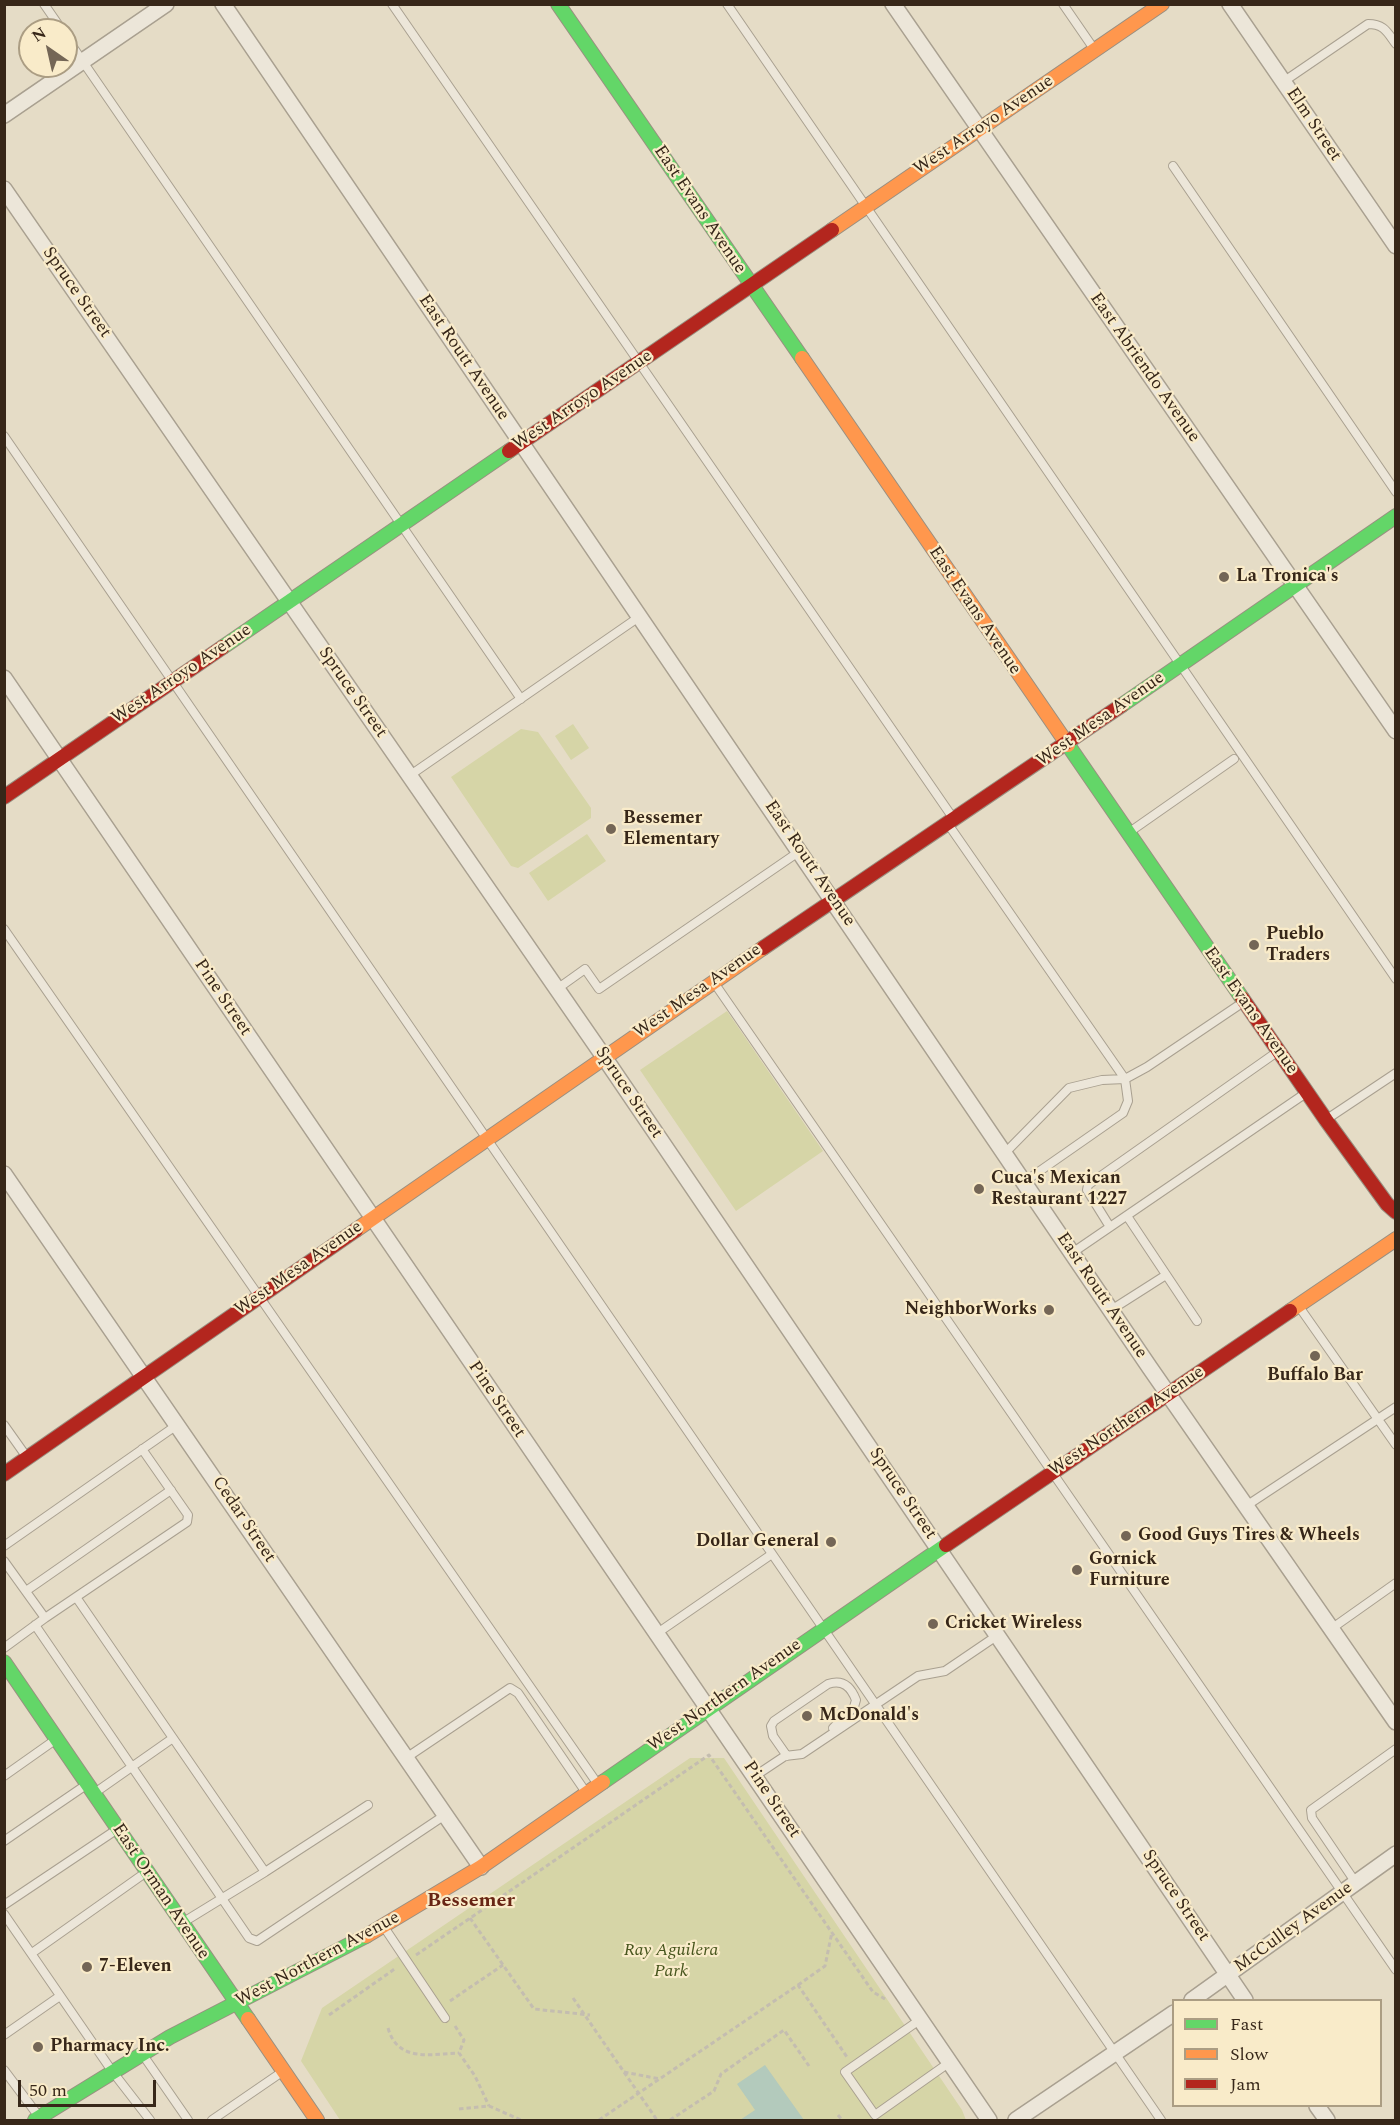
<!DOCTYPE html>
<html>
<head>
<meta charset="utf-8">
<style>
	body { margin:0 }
	#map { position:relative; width:1400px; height:2125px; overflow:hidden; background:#e5dcc6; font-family:Spectral,serif }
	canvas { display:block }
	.frame { position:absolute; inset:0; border:6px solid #372719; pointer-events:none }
	.legend { position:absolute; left:1172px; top:1999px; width:210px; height:108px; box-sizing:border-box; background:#f9ebc9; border:2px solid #ab9d83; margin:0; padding:8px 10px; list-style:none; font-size:18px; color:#372719 }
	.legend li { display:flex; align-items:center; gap:12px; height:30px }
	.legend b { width:30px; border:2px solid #ab9d83 }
	.north { position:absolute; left:18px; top:18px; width:60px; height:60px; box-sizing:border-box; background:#f9ebc9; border:2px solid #ab9d83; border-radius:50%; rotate:326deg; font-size:16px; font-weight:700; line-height:24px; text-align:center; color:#372719 }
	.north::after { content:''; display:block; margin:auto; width:21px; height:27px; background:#746656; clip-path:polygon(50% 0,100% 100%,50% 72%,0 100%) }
	.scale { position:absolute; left:18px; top:2080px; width:138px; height:27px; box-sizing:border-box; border:3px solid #372719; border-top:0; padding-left:8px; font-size:18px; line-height:21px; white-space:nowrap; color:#372719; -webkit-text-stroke:4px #f9ebc9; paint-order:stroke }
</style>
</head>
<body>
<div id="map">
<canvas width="1400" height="2125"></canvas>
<div class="frame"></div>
<ul class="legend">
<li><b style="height:8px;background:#63d668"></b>Fast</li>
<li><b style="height:8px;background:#ff974d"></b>Slow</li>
<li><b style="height:8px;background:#b3261e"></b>Jam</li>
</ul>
<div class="north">N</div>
<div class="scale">50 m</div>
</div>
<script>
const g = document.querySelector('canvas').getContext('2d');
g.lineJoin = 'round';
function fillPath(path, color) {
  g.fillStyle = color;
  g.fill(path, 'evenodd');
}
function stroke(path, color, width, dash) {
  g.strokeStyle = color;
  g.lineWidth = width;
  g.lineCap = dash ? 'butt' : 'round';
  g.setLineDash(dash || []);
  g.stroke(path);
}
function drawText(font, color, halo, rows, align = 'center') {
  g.font = font + ' Spectral,serif';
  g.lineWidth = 4.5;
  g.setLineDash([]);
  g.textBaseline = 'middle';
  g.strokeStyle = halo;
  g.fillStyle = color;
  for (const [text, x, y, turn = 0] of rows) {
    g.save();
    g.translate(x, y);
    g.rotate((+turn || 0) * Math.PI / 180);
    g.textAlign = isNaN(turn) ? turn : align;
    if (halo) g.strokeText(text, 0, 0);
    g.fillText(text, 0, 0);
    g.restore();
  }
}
const green = new Path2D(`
	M573,724L589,748L571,760L555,736Z
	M521,729L538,732L591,808V818L518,868L511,866L451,777Z
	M587,834L606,861L548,901L529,873Z
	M727,1011L823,1151L736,1211L640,1070Z
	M690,1758H724L962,2110L966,2120H340L301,2061L322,2008Z`);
const water = new Path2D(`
	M765,2065L804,2120H740L755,2110L737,2084Z`);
const path = new Path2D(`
	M470,1918L534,2009L590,2015
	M416,1955L709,1755L873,1992L885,1999
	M798,1985L825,1966L832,1932
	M573,1998L657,2120
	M450,2001L503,1965
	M329,2015L396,1968
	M455,2026L464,2040L459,2053L475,2076L489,2106
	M388,2028C398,2063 431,2054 459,2053
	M624,2072L660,2079
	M459,2109L489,2106L521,2120
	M838,2115L842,2120
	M599,2120L798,1985L847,2057
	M670,2120L714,2091L721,2074L784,2030L809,2066`);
const lane = new Path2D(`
	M44,4L62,30
	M392,4L953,818
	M727,4L1396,979
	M1063,4L1094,49
	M66,37L521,699
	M1283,82L1368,24C1384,24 1387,32 1396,44
	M1173,166L1396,492
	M4,436L1161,2120
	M409,776L639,617
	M948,824L1125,1079L1147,1067L1242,1003
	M1131,831L1234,759
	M4,929L597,1783
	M715,984L1396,1970
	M557,989L585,969L599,989L800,851
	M1327,1119L1396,1073
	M1005,1153L1069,1088L1102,1080L1125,1079L1128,1101L1123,1113L1024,1182
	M1127,1216L1197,1321
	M1110,1227L1087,1190L1088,1185L1277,1052
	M1072,1253L1306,1093
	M1300,1308L1396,1445
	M1111,1310L1166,1275
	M4,1425L26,1456
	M1246,1506L1396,1407
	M4,1546L177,1425
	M4,1561L45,1618
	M26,1591L171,1490
	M76,1597L265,1872
	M35,1625L249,1938L257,1941L445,1815
	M1331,1629L1396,1583
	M656,1634L772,1554
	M4,1648L45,1618L187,1522L188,1515L142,1449
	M787,1756L773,1736L771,1726L774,1721L828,1684C843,1679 851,1687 856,1700L854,1707L833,1728
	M406,1758L510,1688L518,1693L585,1791
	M4,1776L55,1740
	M755,1776L785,1756L802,1754L918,1676L945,1671L998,1635
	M96,1792L173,1738
	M4,1841L86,1785
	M1356,1883L1312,1818L1311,1810L1396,1749
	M4,1905L116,1830
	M4,1914L112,2071L150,2120
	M182,1923L265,1872L368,1805
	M386,1930L445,2018
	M32,1953L145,1873
	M921,2019L845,2072L875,2115L950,2062
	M4,2035L60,1996
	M143,2055L188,2120
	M4,2070L37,2114
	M212,2120L282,2072`);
const street = new Path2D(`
	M223,4L1150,1368L1396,1722
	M893,4L1396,731
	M1230,4L1396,246
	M4,115L166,4
	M4,189L604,1057L1245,2000
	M4,678L989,2120
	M4,1174L481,1867
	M1192,2000L1396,1854
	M1317,2106L1327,2120
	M1016,2120L1174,2013`);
const fast = new Path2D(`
	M558,4L802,358
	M223,647L509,451
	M1122,705L1396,516
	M1068,745L1242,998
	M4,1662L248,2019
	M603,1782L946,1545
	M35,2120L170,2037L366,1936`);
const slow = new Path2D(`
	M832,230L1162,4
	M802,358L1068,745
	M356,1230L763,948
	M1290,1311L1396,1239
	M366,1936L481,1867L603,1782
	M248,2019L317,2120`);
const jam = new Path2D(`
	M509,451L832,230
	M4,797L223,647
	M763,948L1122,705
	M1242,998L1326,1120L1387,1204L1396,1212
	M4,1474L356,1230
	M946,1545L1290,1311`);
const markers = [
	[1224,577,6,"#746656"],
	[611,829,6,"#746656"],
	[1254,945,6,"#746656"],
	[979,1189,6,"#746656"],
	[1049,1310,6,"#746656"],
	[1315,1356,6,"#746656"],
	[1126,1536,6,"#746656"],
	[831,1542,6,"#746656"],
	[1077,1570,6,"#746656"],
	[933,1624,6,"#746656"],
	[807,1716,6,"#746656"],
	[87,1967,6,"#746656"],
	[38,2047,6,"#746656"]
];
const streetNames = [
	["Elm Street",1313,125,56],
	["West Arroyo Avenue",984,126,-34],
	["East Evans Avenue",699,210,56],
	["Spruce Street",76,293,55],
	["East Routt Avenue",463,358,56],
	["East Abriendo Avenue",1144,368,55],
	["West Arroyo Avenue",583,401,-34],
	["East Evans Avenue",974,611,56],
	["West Arroyo Avenue",182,675,-34],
	["Spruce Street",352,693,55],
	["West Mesa Avenue",1101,720,-35],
	["East Routt Avenue",809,864,56],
	["West Mesa Avenue",698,992,-35],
	["Pine Street",222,998,56],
	["East Evans Avenue",1250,1011,55],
	["Spruce Street",628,1093,56],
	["West Mesa Avenue",299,1269,-35],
	["East Routt Avenue",1101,1296,56],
	["Pine Street",496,1400,56],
	["West Northern Avenue",1127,1422,-34],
	["Spruce Street",902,1494,56],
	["Cedar Street",243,1520,56],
	["West Northern Avenue",725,1696,-35],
	["Pine Street",771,1800,56],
	["East Orman Avenue",160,1892,56],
	["Spruce Street",1175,1896,56],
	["McCulley Avenue",1294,1928,-36],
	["West Northern Avenue",318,1960,-28]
];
const poiNames = [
	["La Tronica's",1236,577],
	["Bessemer",623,819],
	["Elementary",623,840],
	["Pueblo",1266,935],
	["Traders",1266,956],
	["Cuca's Mexican",991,1179],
	["Restaurant 1227",991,1200],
	["NeighborWorks",1037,1310,"right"],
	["Buffalo Bar",1315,1376,"center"],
	["Good Guys Tires & Wheels",1138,1536],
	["Dollar General",819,1542,"right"],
	["Gornick",1089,1560],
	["Furniture",1089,1581],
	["Cricket Wireless",945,1624],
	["McDonald's",819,1716],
	["7-Eleven",99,1967],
	["Pharmacy Inc.",50,2047]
];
const parkNames = [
	["Ray Aguilera",671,1951],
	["Park",671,1972]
];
const neighbourhoodNames = [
	["Bessemer",471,1902]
];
fillPath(green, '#d6d5a7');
fillPath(water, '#b3cabc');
stroke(lane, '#a9a090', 10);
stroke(street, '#a9a090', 18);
stroke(fast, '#998f80', 16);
stroke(slow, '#998f80', 16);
stroke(jam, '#998f80', 16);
stroke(path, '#c4bdb0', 3, [4.5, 3]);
stroke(lane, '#ece6d9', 8);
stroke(street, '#ece6d9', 15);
stroke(fast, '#63d668', 14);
stroke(slow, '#ff974d', 14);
stroke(jam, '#b3261e', 14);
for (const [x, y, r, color] of markers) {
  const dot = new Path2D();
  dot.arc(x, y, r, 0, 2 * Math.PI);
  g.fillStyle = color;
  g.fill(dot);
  stroke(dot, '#f9ebc9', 2);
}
drawText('18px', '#372719', '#f9ebc9', streetNames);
drawText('bold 18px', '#372719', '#f9ebc9', poiNames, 'left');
drawText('italic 18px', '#48561e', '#f9ebc9', parkNames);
drawText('bold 20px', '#682514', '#f9ebc9', neighbourhoodNames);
</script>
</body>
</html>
